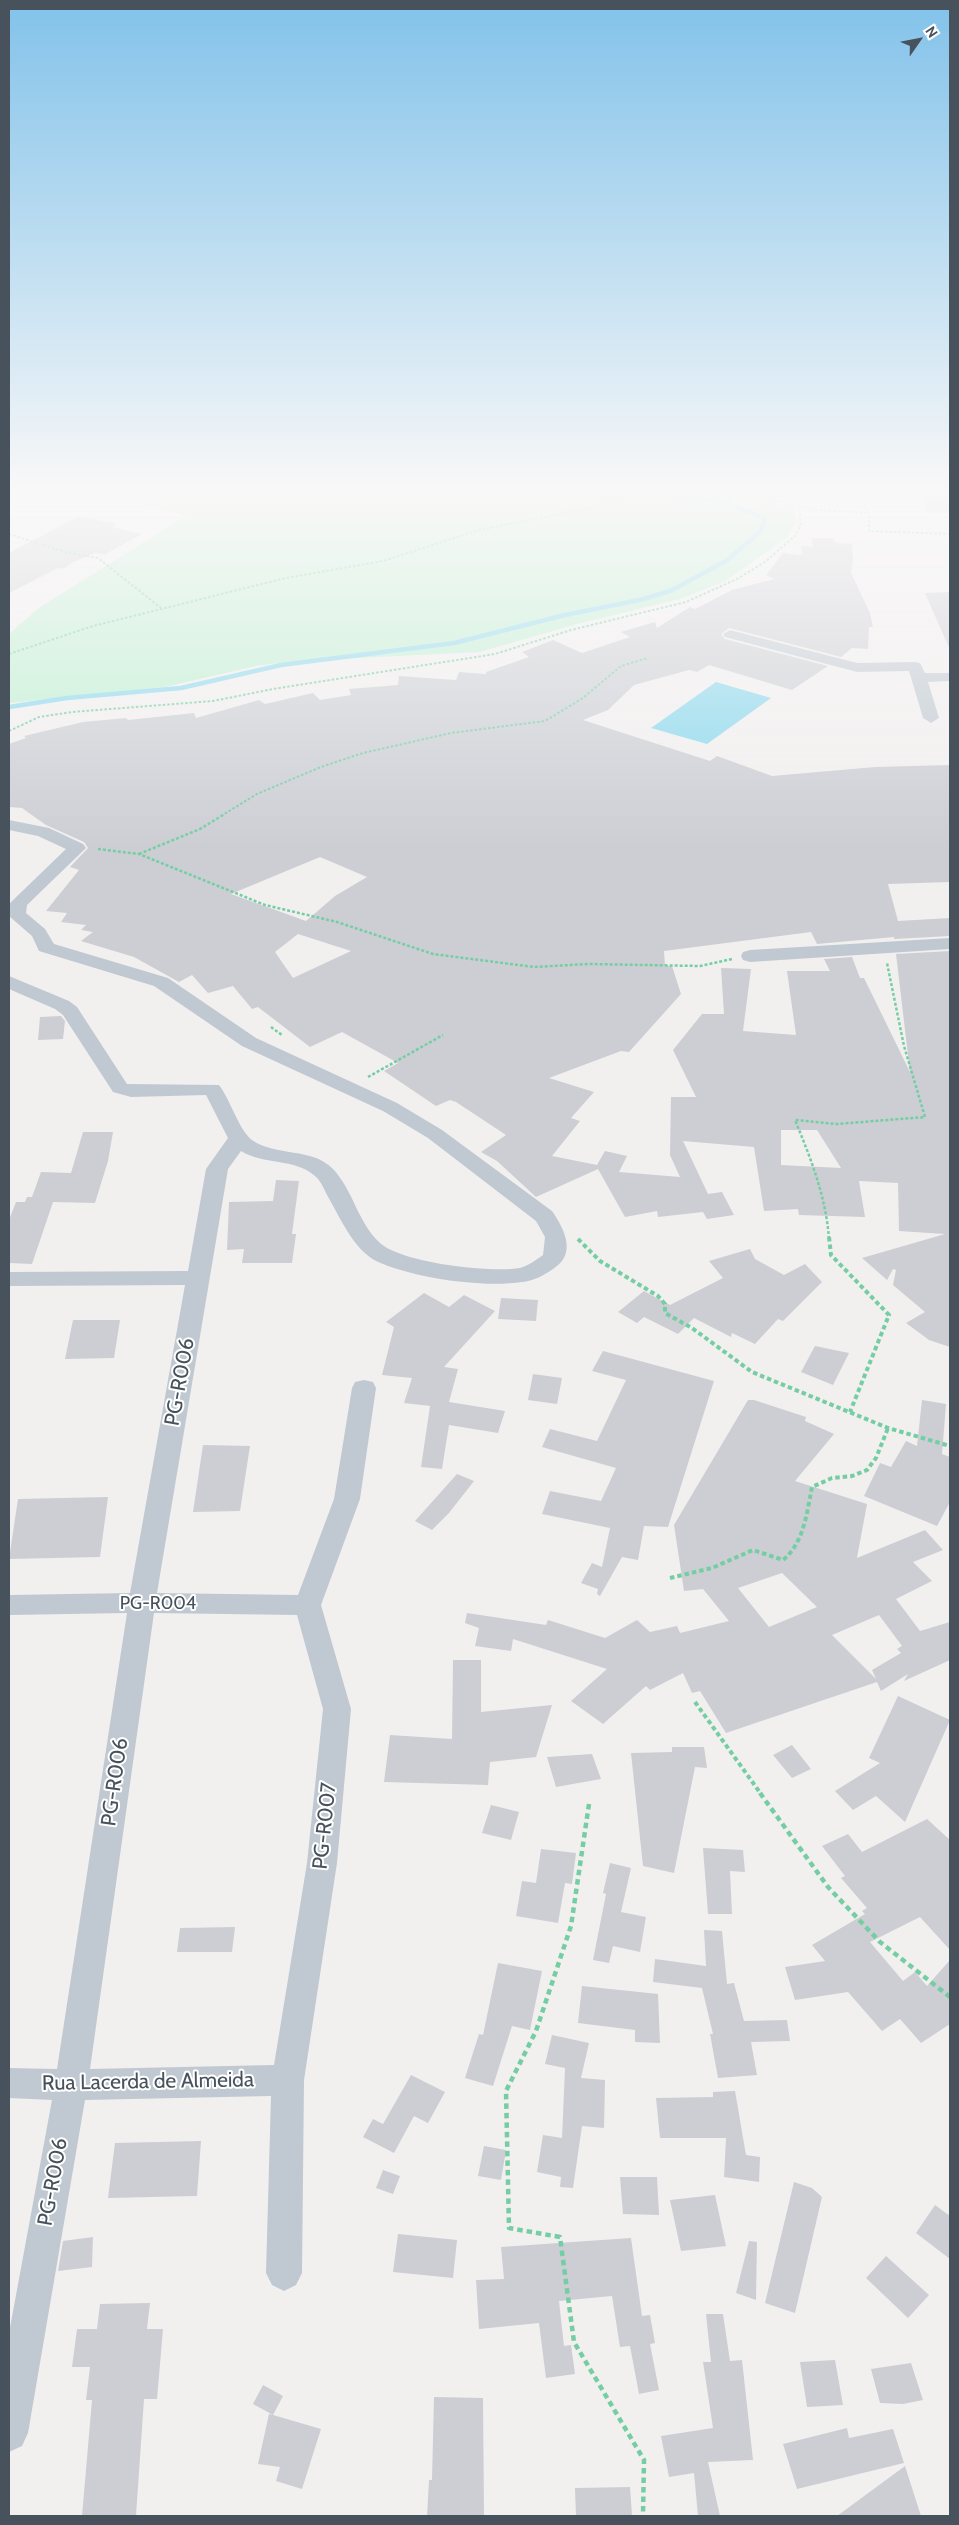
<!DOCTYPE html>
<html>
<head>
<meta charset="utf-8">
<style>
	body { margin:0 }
	#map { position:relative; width:959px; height:2525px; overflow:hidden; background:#f2efef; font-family:Cabin,sans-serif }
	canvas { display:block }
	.frame { position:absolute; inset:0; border:10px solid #47525d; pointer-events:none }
	.north { position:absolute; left:894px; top:15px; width:50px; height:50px; -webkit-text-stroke:4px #fff; paint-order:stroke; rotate:57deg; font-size:14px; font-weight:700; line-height:20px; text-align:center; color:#47525d }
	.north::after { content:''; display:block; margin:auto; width:18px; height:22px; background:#47525d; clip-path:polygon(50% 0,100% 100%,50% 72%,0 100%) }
</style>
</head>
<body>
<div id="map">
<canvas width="959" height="2525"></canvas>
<div class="frame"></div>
<div class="north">N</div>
</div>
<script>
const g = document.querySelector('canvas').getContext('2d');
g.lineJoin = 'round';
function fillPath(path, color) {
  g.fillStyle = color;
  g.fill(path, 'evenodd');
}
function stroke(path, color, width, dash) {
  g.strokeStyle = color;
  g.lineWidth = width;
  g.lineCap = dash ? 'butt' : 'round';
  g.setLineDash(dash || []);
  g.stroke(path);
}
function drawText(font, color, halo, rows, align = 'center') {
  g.font = font + ' Cabin,sans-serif';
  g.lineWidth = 4;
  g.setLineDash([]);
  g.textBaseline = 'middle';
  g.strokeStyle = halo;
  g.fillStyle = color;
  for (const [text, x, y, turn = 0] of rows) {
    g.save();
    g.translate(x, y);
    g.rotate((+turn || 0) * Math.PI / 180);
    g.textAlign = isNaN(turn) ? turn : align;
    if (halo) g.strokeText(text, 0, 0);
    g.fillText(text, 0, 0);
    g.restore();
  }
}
const green = new Path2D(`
	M104,495H743L795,509V522L787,538L725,581L680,599L577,624L480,652L296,661L256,666L165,687L9,703V634L40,607L186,516Z`);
const water = new Path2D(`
	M716,682L771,698L707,744L651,728Z`);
const stream = new Path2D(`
	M719,495L730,500
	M9,707L67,698L181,688L281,665L454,643L565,615L644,599L672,590L726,561L761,531L765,518L720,501L655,495`);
const building = new Path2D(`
	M922,495H950V513H926Z
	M79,516L117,524L112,527L142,534L104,555L95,553L71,563L64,569L58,568L9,593V553Z
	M811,538H833L835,543L852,544L853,560L851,573L870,613L873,627H869L868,649L852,648L841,657L729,628L721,634L725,639L828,666L792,690L709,665L697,672L689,670L634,685L608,710L583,720L710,761L717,756L772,776L875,767L950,765V882L888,884L898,921L950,918V936L894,939V937L817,944L811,932L664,951L665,966H672L681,994L629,1052L621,1051L549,1078L594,1092L571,1118L580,1121L552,1156L597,1165L605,1151L627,1156L619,1172L680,1177L670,1155L671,1097H696L673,1050L702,1014H724L721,968L751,969L743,1031L796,1035L787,971H830L824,959L852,957L860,978H864L910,1072L896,954L950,951V1347L929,1340L906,1323L925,1312L893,1285L896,1270L893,1269L887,1280L862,1258L945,1234L899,1231L898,1183L859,1181L865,1217L799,1215L798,1209L764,1211L754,1147L683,1141L708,1194L722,1192L734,1215L707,1219L703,1212L658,1217L657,1211L625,1217L598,1169L536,1197L497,1161L481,1152L506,1135L456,1102L450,1100L436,1106L384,1071L398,1063L342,1032L310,1047L258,1007L252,1009L233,986L208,993L192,975L179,982L134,957L81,941L93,932L81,930L86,925L61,922L67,913L46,911L79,870L70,867L88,848L84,842L46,825L22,808L9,807V744L26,738L24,736L83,722L126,718L128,720L194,713L196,718L259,700L265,704L313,693L320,700L351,695L349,689L398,685L399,676L456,680L459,672L486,674V672L529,657L522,652L553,640L582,653L630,637L621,632L655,622L657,628L690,607L695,609L732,590L774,579L766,575L783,553L802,555L801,546L813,547ZM320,857L367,877L335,896L306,921L231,894ZM298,934L351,951L293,978L275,952ZM781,1130H817L841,1168L781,1165Z
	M950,592V650L925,593Z
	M61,1016L65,1021L63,1039L38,1040L40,1017Z
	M83,1132H113L108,1161L95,1203L53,1202L32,1264L9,1263V1220L16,1202H25L27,1197H32L41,1172L71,1173Z
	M276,1180L299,1181L292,1234H296L292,1263H242L244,1249L227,1250L229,1202L273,1201Z
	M750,1249L755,1259L784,1275L805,1264L822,1282L783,1321L778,1319L755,1344L732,1333L731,1337L694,1318L678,1334L644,1317L637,1323L618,1312L644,1291L670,1305L723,1278L709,1261Z
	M424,1293L449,1307L464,1295L495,1311L444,1367L458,1369L449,1402L505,1411L498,1433L449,1425L442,1469L421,1467L430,1406L404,1403L412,1378L382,1375L394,1327L386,1322Z
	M501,1298L538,1300L536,1321L498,1319Z
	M73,1320H120L114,1358L65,1359Z
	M815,1346L849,1353L833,1385L801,1372Z
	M603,1351L714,1381L668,1527L644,1526L638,1560L622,1557L600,1596L597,1594L598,1589L581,1583L592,1563L602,1567L610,1528L542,1514L550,1491L601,1501L616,1468L542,1447L550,1429L597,1441L626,1380L592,1371Z
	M533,1374L562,1378L557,1404L528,1400Z
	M748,1400H754L806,1417L805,1421L834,1434L795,1481L867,1504L857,1558L925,1530L943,1550L913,1562L932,1581L896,1599L920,1631L950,1622V1660L904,1681L908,1674L881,1691L877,1682L726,1733L700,1691L692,1693L683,1673L650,1690L646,1686L603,1724L571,1701L607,1669L513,1639L511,1651L475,1646L479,1628L465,1623L467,1613L546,1625L548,1620L605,1638L637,1620L650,1632L677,1626L680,1633L729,1621L703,1589L684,1591L674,1525ZM782,1573L817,1607L769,1627L738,1588ZM879,1615L902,1646L897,1649L901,1653L872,1670L876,1679L832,1635Z
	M922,1400L946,1404L942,1454L950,1457V1502L937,1526L864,1496L880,1463L891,1467L906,1441L917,1446Z
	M203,1445L250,1446L240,1511L193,1512Z
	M457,1474L474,1481L449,1513L432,1530L415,1521Z
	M108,1497L100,1557L9,1559L18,1499Z
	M453,1660H481V1712L552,1705L536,1757L490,1762L488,1785L384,1782L390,1735L452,1739Z
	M898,1696L950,1720L905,1822L876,1796L853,1810L835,1791L880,1763L869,1758Z
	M792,1745L811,1769L792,1778L773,1755Z
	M672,1747H704L707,1768L695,1767L674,1873L643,1866L631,1753L672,1752Z
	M592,1754L601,1779L556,1787L547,1757Z
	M491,1805L519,1812L511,1840L482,1833Z
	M927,1819L950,1840V1950L920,1917L870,1942L903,1981L915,1972L927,1986L950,1960V2024L921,2043L900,2019L882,2031L848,1992L795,2000L785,1967L825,1961L812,1945L865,1914L862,1911L867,1908L841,1878L845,1876L822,1846L848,1834L862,1852Z
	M703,1848L743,1850L745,1872L730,1871L732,1914H708Z
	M541,1849L576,1853L572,1884L565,1883L558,1923L516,1916L522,1881L536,1883Z
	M610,1863L631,1868L621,1912L646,1917L640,1952L613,1946L609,1963L593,1960L606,1894L603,1893Z
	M235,1927L232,1952H177L180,1928Z
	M704,1930L722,1931L727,1984L734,1983L744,2021L787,2020L790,2041L751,2042L757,2075L718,2078L710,2034H713L702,1988L653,1982L655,1959L706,1966Z
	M498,1963L542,1971L530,2030L512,2026L493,2086L465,2078L479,2034L483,2035Z
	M582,1986L658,1994L660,2043L635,2042V2030L578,2023Z
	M552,2035L589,2043L581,2078L605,2080L604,2128L582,2126L573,2188L560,2187L561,2177L537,2172L543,2135L562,2138L565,2068L545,2064Z
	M411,2075L445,2092L428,2123L414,2116L394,2153L363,2137L373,2119L383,2124Z
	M735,2091L746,2155L760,2157L759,2182L724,2177L726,2138H660L656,2098L713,2097V2092Z
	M201,2141L197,2196L108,2198L115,2143Z
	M484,2146L506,2150L501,2180L478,2176Z
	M383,2170L400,2176L393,2194L376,2188Z
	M620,2177H657L659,2215L623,2214Z
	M794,2182L812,2188L822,2197L795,2313L765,2303Z
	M715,2195L726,2246L681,2251L670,2200Z
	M935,2205L950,2216V2259L916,2233Z
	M398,2234L457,2240L453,2278L393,2272Z
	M93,2237L92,2267L58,2271L63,2241Z
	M631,2238L642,2316L650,2315L655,2343L650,2344L659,2390L639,2394L630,2346L620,2347L612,2296L559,2301L564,2346L571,2345L575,2374L546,2378L539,2323L479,2329L476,2280L504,2279L501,2247Z
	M749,2241L757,2242L756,2300L736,2293Z
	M886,2256L929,2295L908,2318L866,2278Z
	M150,2303L147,2329H163L157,2399H144L136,2516H82L92,2400H86L90,2367H72L77,2329H97L100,2304Z
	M706,2314H723L730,2361L742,2360L753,2460L708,2462L720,2516H698L694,2473L669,2477L661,2436L713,2428L703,2362H711Z
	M835,2360L843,2405L807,2407L800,2362Z
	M911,2363L923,2400L903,2404L880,2403L871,2369Z
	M263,2385L283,2396L273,2415L321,2429L302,2489L276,2481L280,2467L258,2464L269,2414L273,2415L253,2404Z
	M434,2397L483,2398L484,2516H427L429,2480H432Z
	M847,2428L849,2438L893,2429L904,2463L797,2489L783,2444Z
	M905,2466L921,2516H837Z
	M630,2487L632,2516H576L575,2488Z`);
const pathFar3 = new Path2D(`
	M860,495L869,513V531L950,534
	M767,498L816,510L869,513
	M9,534L68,553L98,558L161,608
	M9,654L93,626L286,578L383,561L479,530L581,510L640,495
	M9,731L39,717L72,712L213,701L273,689L495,654L571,630L686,602L737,579L765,562L796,535L801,524L799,509L751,495
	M221,816L257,794L321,767L363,753L451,733L545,721L583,698L621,666L648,658`);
const pathFar2 = new Path2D(`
	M98,849L139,854L265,905L337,922L433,954L534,967L588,964L700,966L732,959
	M139,854L200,829L223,815
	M271,1027L282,1035
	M368,1077L443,1035
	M829,1239C826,1197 811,1159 795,1120L837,1124L925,1117L904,1046L887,963`);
const pathFar1 = new Path2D(`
	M829,1237L831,1255L889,1315L850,1412
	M578,1239L600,1261L658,1296L665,1304V1313L692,1328L752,1372L888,1428L950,1446
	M670,1578L712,1568L753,1550L783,1560C804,1543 807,1512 812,1487L832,1478L852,1476L867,1470L876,1458L888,1428
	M695,1702L761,1794`);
const path = new Path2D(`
	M760,1793L828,1887L880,1942L950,1997
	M589,1804L571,1926L536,2031L506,2091L509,2228L560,2237L574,2342L644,2460L643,2516`);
const minor = new Path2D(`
	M730,630L857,663L915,662L920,663L925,673H950V681L928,682L939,718L931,723L923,718L909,671L857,672L725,637L723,634Z
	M9,820L49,828L83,844L86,848L27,905L26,913L45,929L54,944L168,978L256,1038L397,1103L442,1130L552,1211C565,1230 577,1254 553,1269C543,1276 533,1281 522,1282C482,1288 413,1278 376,1261C353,1249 340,1217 327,1195C324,1189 321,1181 315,1176C295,1158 263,1165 241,1151L228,1169L157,1593L298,1595L334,1499L352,1388L355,1382L364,1380L373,1382L376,1388L360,1499L321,1605L351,1709L337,1863L304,2080L302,2273L296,2285L284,2291L272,2285L266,2273L271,2096L85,2100L28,2433L22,2446L9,2452V2333L52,2100L9,2098V2068L57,2069L127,1613L9,1615V1595L130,1593L185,1285L9,1286V1272L188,1271L206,1169L228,1138L206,1095L131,1097L113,1092L63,1015L55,1009L9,989V976L69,1001L77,1007L127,1084L219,1085C230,1099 239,1130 252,1140C276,1157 312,1147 333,1169C353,1190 358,1223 380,1243C402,1263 490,1273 520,1268C528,1266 536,1260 543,1255L545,1237L536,1221L428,1138L383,1111L242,1046L154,986L39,951L32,936L9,916V904L66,849L38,836L9,830ZM154,1613L297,1615L323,1709L307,1863L274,2065L90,2069Z
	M950,938V949L750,962L743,960L741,956L743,952L750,950Z`);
const streetNames = [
	["PG-R004",158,1604]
];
const nearStreetnames = [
	["PG-R006",180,1382,-80],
	["PG-R006",115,1782,-82],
	["PG-R007",325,1826,-84],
	["Rua Lacerda de Almeida",148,2082,-1],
	["PG-R006",53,2182,-80]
];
fillPath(green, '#bdf0d1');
fillPath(water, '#8ad8ed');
stroke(stream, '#8ad8ed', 4.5);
fillPath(building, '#ccced4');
stroke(pathFar3, '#75cea3', 2, [2.5, 2]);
stroke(pathFar2, '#75cea3', 2.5, [3, 2]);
stroke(pathFar1, '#75cea3', 4, [4.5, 3]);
stroke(path, '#75cea3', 4.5, [5.5, 4]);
fillPath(minor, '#c0c9d1');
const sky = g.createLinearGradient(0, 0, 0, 848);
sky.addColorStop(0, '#82c2ea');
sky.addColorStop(0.58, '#f9f8f8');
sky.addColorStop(1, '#f9f8f800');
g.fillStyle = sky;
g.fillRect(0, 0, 959, 848);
drawText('18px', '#47525d', '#fff', streetNames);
drawText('21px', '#47525d', '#fff', nearStreetnames);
</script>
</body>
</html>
